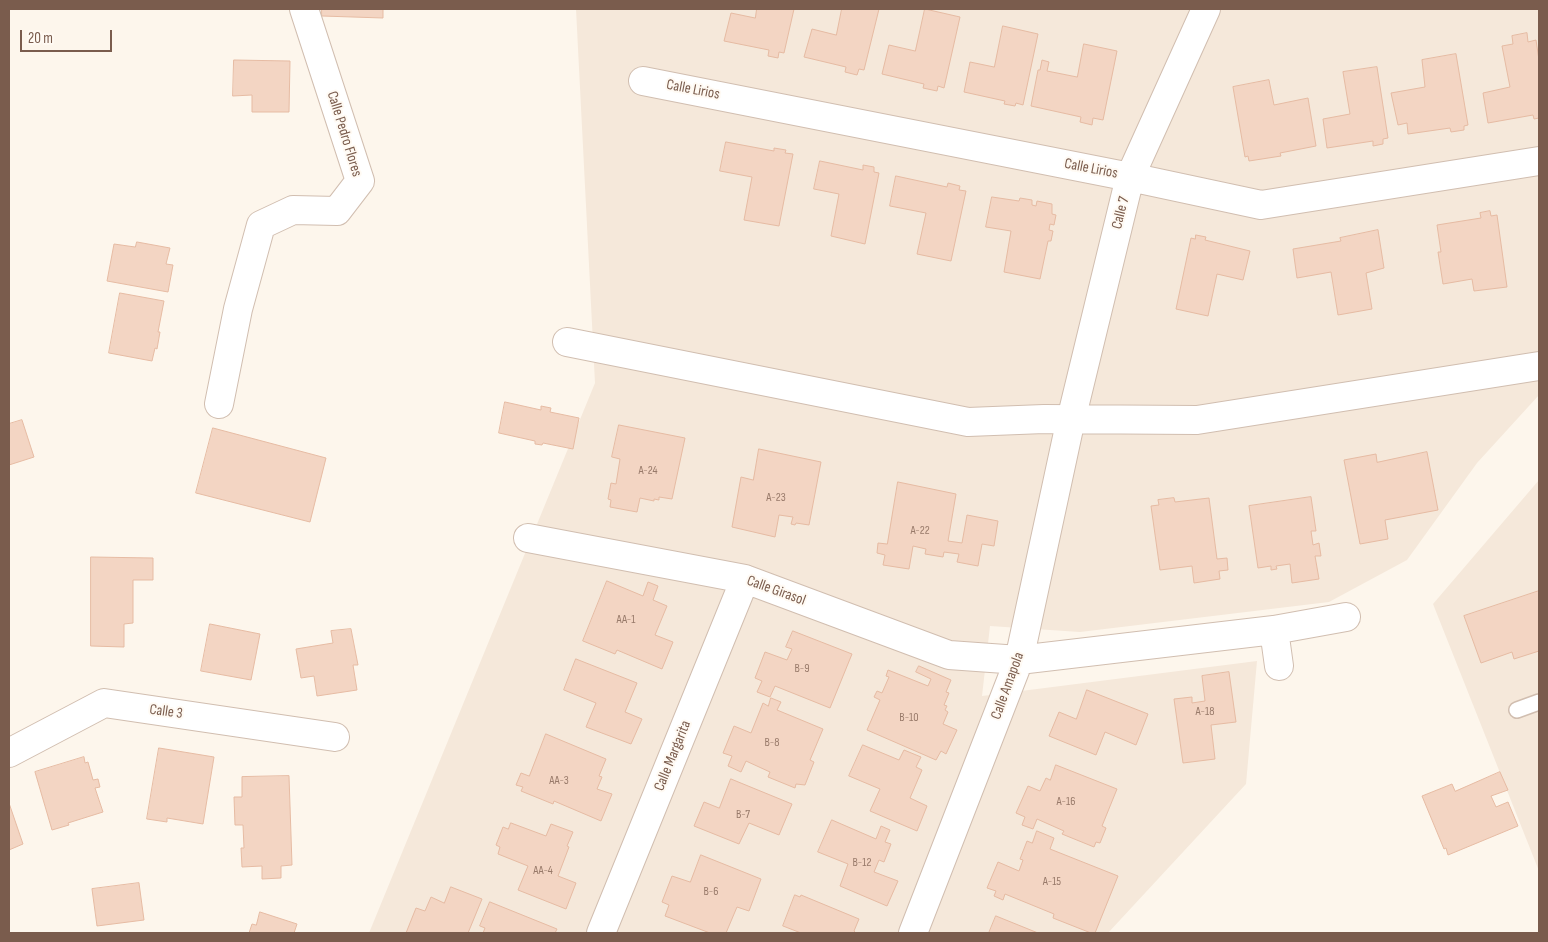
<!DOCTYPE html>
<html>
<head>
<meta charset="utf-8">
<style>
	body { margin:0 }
	#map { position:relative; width:1548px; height:942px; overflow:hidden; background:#fdf6ec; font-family:"Sofia Sans Condensed",sans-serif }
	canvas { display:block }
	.frame { position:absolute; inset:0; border:10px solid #7a5c4d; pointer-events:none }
	.scale { position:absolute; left:20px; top:30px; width:92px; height:22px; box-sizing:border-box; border:2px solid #7a5c4d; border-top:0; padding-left:6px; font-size:15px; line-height:18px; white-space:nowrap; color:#7a5c4d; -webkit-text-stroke:4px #fffaf3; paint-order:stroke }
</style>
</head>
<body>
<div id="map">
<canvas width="1548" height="942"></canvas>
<div class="frame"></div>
<div class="scale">20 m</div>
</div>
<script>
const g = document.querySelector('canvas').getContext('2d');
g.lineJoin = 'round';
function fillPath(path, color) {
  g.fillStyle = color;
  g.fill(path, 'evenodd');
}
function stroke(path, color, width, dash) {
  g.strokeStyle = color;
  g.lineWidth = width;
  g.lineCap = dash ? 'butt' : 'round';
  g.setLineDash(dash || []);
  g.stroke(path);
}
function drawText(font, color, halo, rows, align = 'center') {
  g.font = font + ' "Sofia Sans Condensed",sans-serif';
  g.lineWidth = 4;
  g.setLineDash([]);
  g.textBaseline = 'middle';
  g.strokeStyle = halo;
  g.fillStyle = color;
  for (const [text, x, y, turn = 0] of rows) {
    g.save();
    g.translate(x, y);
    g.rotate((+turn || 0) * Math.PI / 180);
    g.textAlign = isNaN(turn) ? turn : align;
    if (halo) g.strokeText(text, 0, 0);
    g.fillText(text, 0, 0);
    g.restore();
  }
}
const residential = new Path2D(`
	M576,9H1539V395L1477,463L1407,560L1329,602L1080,632L990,626L982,696L1257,661L1246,784L1108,933H369L595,383Z
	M1539,480V871L1433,604Z`);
const building = new Path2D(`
	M322,9H383V18L322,16Z
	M757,9H794L784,53L779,52L778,58L768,56L769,50L724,41L731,13L755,18Z
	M842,9H879L864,70L859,69L857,75L845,72L846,67L804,57L812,29L836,35Z
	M925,9L960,17L944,88L938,86L937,91L923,88L924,84L882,74L889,45L915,51Z
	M1003,26L1038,34L1023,105L1016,103L1015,106L1004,104L1005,101L964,92L970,62L994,67Z
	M1527,33L1528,42L1536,40L1539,60V118L1534,119L1533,115L1488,123L1483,93L1510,87L1502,46L1513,44L1512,36Z
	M1084,44L1117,51L1103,120L1093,118L1092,125L1080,122L1081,117L1031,106L1038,70H1040L1042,60L1049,62L1047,71L1077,77Z
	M1456,54L1468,125L1464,126V130L1451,132L1450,128L1408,134L1407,123L1398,125L1391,93L1425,87L1422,60Z
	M234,60L290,61L289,112H252V95L233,96Z
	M1377,67L1388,138L1383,139V144L1373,146V141L1327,148L1323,119L1350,114L1343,72Z
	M1269,80L1274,105L1308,98L1316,146L1280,153L1281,156L1249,161L1248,156L1245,157L1233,87Z
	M726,142L774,151V148L786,150L785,153L793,154L779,226L744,220L752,177L720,171Z
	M820,161L863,170V165L874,167V172L879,173L865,244L831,236L839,194L814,189Z
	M896,176L947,187L948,183L960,186L959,190L966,191L951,261L917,254L926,213L890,206Z
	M992,197L1019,201L1020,198L1032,200V205L1036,206L1037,201L1052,204V214L1056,215L1054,225L1050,224L1049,230L1053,231L1051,241H1048L1040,279L1004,272L1011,231L986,227Z
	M1490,211L1491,216L1497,215L1507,287L1474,291L1472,279L1443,284L1438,252H1441L1437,225L1481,218L1480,213Z
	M1378,230L1384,268L1366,273L1372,309L1338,315L1331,272L1297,278L1293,249L1341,241L1340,238Z
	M1196,235L1206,237L1205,240L1250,251L1243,280L1217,274L1208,316L1176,309L1191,238L1195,239Z
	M137,242L170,248L166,264L173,265L168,292L107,281L114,244L135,247Z
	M120,293L164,301L158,332H160L157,349L155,348L152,361L109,353Z
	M505,402L541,410V406L551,408L550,412L579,418L573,449L543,443L542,445L535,444V441L499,433Z
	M22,420L34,457L9,465V424Z
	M619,425L685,438L672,499L659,497V500L654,499V501L640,498L637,512L610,507L611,500L608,499L611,483L616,484L620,459L612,457Z
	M213,428L326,458L310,522L196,493Z
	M759,449L821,462L809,525L796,523L795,525L791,524L793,517L779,515L775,537L732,527L741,477L753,480Z
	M1427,452L1438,510L1385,520L1388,539L1360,544L1344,460L1376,454L1377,462Z
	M898,482L956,494L948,541L962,543L967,515L998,521L994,546L982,544L978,566L957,562L959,554L944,552L943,557L925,554L926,549L913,546L909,569L883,565L885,555L877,553L878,543L887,544Z
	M1311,497L1316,531H1311L1313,545L1319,543L1321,556H1315L1319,579L1292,583L1290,564L1276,566L1277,569L1271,570V566L1258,568L1249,506Z
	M1174,498L1175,502L1209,498L1217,559L1227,558L1228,570L1219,571L1220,579L1194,583L1192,566L1160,570L1151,506L1159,505L1158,500Z
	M91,557L153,558V580H133V623L124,624V647L91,646Z
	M607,581L643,596L648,582L658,586L653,600L667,606L655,635L673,642L662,669L617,650L615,654L583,641Z
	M1539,591V651L1514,659L1512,652L1481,663L1464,616Z
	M210,624L260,634L251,680L201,671Z
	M351,629L358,665H353L357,690L317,696L314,676L301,678L296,649L333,643L331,631Z
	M793,631L852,654L830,708L775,686L770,697L757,692L762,681L755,678L765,652L787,660L792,649L786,647Z
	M576,659L637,683L625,712L642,719L631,744L586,727L596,703L564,690Z
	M919,666L951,680L946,692L949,693L944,705L947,706L945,710L948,712L943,724L957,730L946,754L941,751L936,760L867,730L880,700L874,697L877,691L882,693L889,677L886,676L888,670L928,686L931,679L916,672Z
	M1229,672L1236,722L1211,725L1215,759L1183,763L1174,699L1192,697V703L1205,701L1202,676Z
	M1087,690L1148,714L1136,745L1105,732L1096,755L1049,736L1059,712L1076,719Z
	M771,698L781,702L777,710L823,729L810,760L814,762L805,785L796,784L795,788L768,777L770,772L746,761L741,772L728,766L732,756L723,753L734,726L751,733L763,703L768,706Z
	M546,734L606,759L599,776L602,777L597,789L612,794L601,821L554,801L553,804L521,791L523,787L516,785L521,773L529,776Z
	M863,745L899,760L904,750L921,757L916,767L922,770L910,798L927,806L917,831L870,811L880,789L849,776Z
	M159,748L214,757L203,824L167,818V822L147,819Z
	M84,757L85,763L88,762L93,780L98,779L100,787L95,788L103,812L68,823L69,825L52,830L35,772Z
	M1056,765L1117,789L1102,826L1106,828L1100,843L1096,842L1094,847L1062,834L1064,831L1037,819L1033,829L1022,825L1025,817L1016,813L1028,786L1040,791L1046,778L1050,780Z
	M1500,772L1508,790L1491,796L1496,807L1508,802L1518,826L1448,855L1446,848L1444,849L1422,796L1452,784L1455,791Z
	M289,776L292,865L281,866V878L262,879V866L242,867L241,848H244L243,825H235L234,797H242V777Z
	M731,779L792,804L779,835L749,823L739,844L694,826L704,802L719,808Z
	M9,803L23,844L9,850Z
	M832,820L876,839L881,826L890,830L885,842L891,844L884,862L879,860L874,872L898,881L887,906L840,886L848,864L818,852Z
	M511,823L546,836L551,824L573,832L567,846L569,847L558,876L576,883L566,909L518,890L528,866L498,854L500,847L496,845L503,827L508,829Z
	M1037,831L1054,838L1050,849L1118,876L1095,933H1091L1053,918L1054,914L1005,894L1003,900L994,896L996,891L987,888L998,862L1019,871L1023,860L1020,859L1027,841L1032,843Z
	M701,855L761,879L749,911L737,907L726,933H710L665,916L669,905L662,902L672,876L690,882Z
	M139,883L144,920L97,926L92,889Z
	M451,887L482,899L468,933H406L416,908L425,911L431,897L444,903Z
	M795,895L800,897L801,895L859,919L854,931L856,933H801L783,926Z
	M490,902L557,929L555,933H483L485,928L480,926Z
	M260,912L297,924L294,933H249L252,924L256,925Z
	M996,916L1038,933H989Z`);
const service = new Path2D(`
	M1517,710L1539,702`);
const minor = new Path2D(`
	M643,81L1130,177L1261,205L1539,161
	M567,342L968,422L1044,419L1197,420L1539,366
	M219,404L238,309L261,225L293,210L337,211L360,181L304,9
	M528,538L745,579L949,655L1019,660L1274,630L1346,617
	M1274,630L1279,666
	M9,753L104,703L335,737
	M601,933L745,579
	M913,933L1019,660L1069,428L1130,177L1206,9`);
const numberNames = [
	["A-24",648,471],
	["A-23",776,498],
	["A-22",920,531],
	["AA-1",626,620],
	["B-9",802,669],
	["A-18",1205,712],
	["B-10",909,718],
	["B-8",772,743],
	["AA-3",559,781],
	["A-16",1066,802],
	["B-7",743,815],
	["B-12",862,863],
	["AA-4",543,871],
	["A-15",1052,882],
	["B-6",711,892]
];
const streetNames = [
	["Calle Lirios",693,90,11],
	["Calle Pedro Flores",344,134,73],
	["Calle Lirios",1091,169,11],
	["Calle 7",1121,213,-76],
	["Calle Girasol",776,591,20],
	["Calle Amapola",1008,686,-70],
	["Calle 3",166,712,8],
	["Calle Margarita",673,756,-68]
];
fillPath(residential, '#f5e8da');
fillPath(building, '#f3d5c3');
stroke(building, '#e6bba3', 1);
stroke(service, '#d1beb0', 18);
stroke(minor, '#d1beb0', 30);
stroke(service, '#fff', 15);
stroke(minor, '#fff', 28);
drawText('12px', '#987a6a', null, numberNames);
drawText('15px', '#7a5c4d', '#fffaf3', streetNames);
</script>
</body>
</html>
